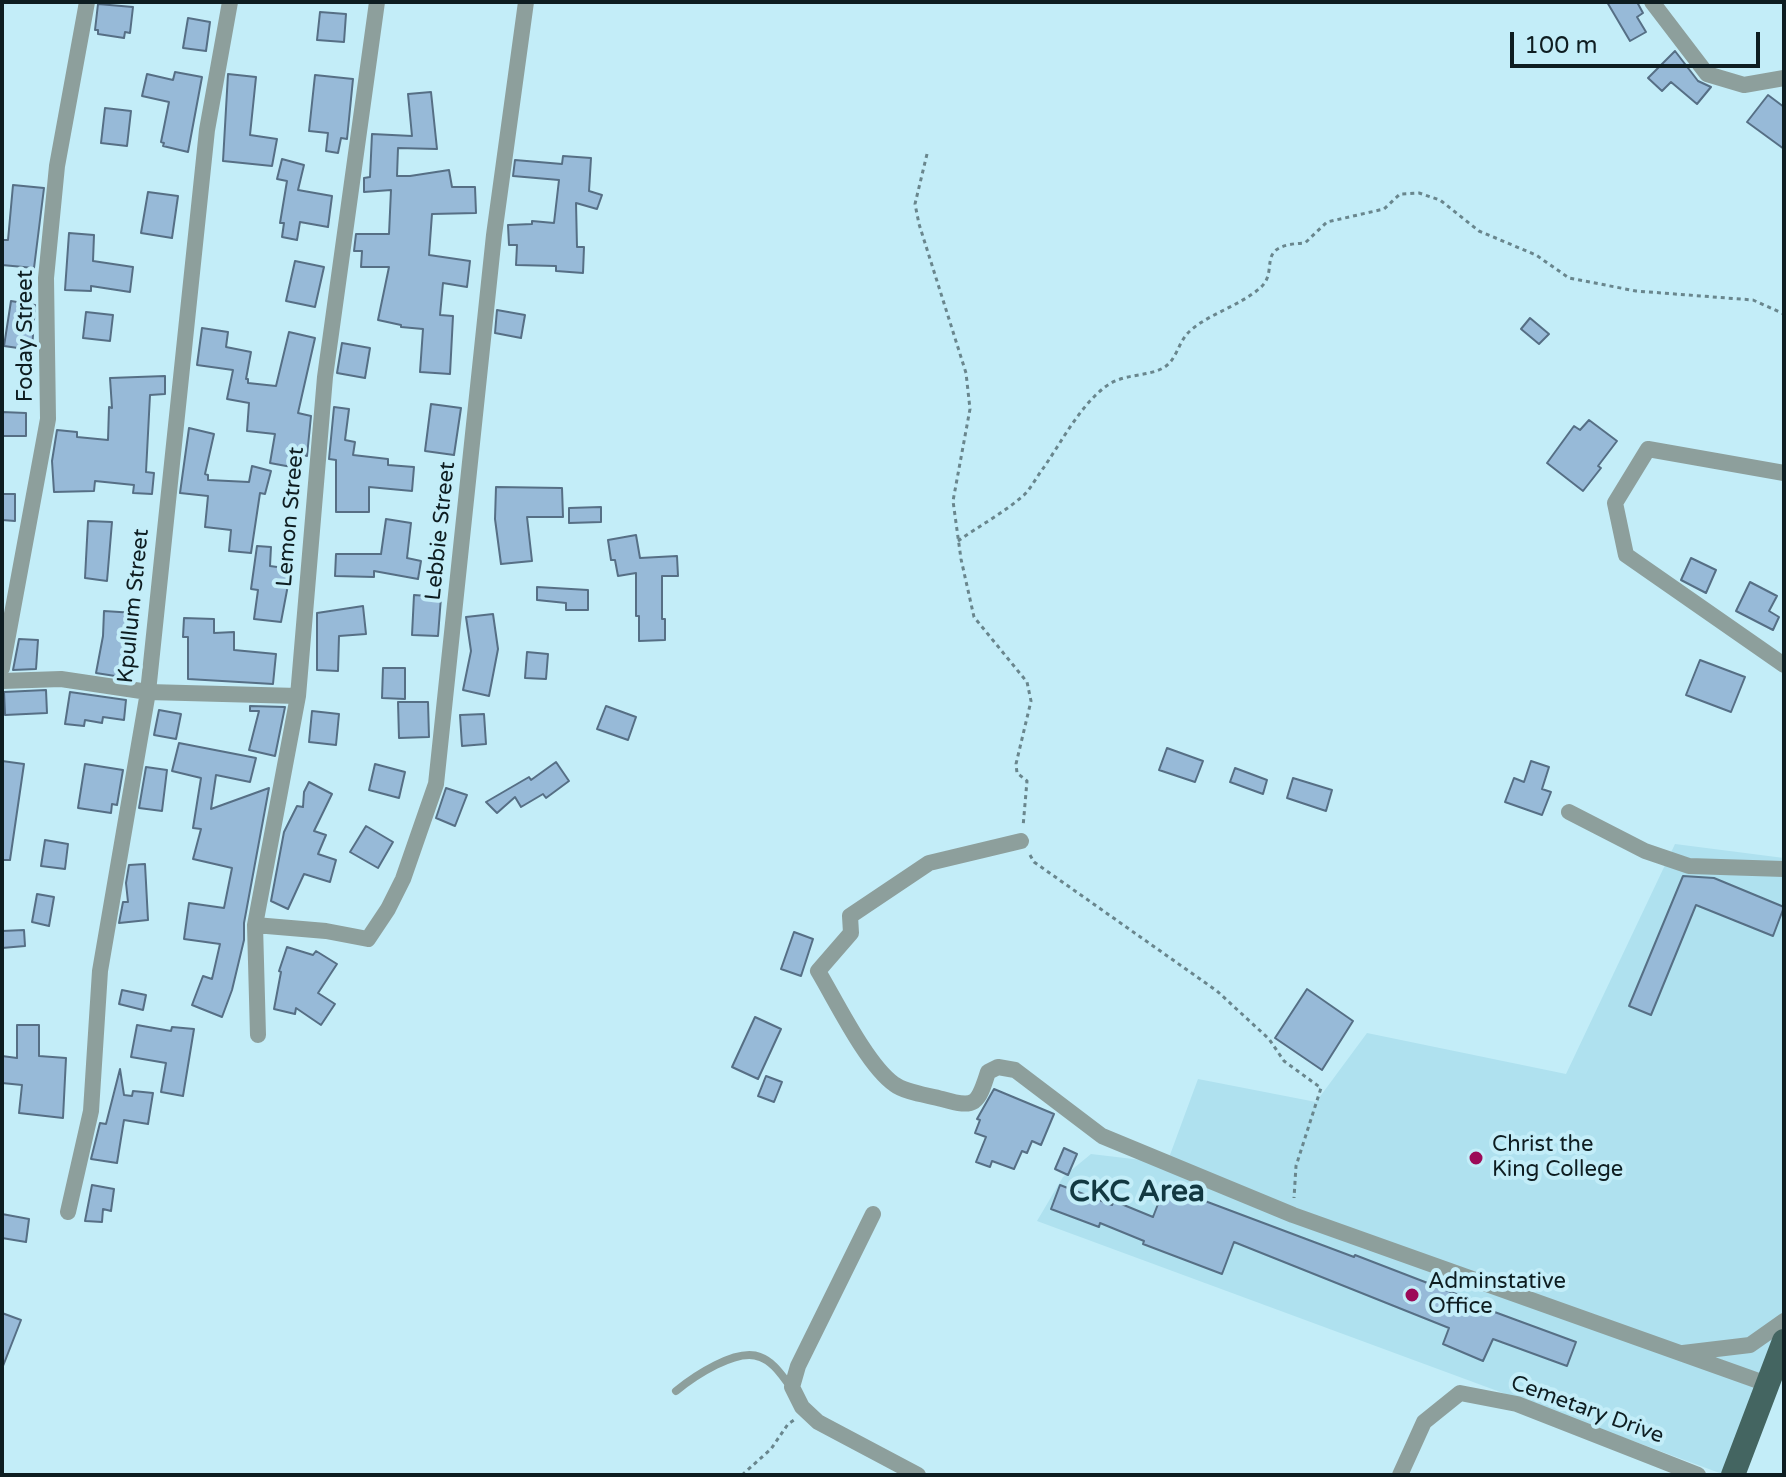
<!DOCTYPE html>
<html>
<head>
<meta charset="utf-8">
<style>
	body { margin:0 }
	#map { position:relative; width:1786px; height:1477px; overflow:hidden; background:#c3edf8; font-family:"Varela Round",sans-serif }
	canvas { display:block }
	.frame { position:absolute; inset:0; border:4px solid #0e1d21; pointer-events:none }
	.scale { position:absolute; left:1510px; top:32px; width:250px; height:36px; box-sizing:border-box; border:4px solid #0e1d21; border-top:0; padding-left:10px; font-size:24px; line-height:28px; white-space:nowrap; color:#0e1d21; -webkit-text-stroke:6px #c3edf8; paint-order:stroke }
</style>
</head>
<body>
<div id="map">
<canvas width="1786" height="1477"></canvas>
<div class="frame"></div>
<div class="scale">100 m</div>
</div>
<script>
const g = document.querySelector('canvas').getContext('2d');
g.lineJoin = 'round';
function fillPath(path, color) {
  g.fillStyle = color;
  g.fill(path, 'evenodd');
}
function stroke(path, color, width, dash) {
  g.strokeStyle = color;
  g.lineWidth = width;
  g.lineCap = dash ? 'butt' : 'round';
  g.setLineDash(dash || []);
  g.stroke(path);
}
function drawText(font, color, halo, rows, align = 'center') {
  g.font = font + ' "Varela Round",sans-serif';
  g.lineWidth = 8;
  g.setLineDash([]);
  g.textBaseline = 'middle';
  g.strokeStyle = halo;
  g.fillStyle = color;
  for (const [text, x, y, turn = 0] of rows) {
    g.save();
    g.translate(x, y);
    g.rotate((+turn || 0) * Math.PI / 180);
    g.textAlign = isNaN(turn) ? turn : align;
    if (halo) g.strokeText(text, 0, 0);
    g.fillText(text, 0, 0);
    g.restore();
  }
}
const built = new Path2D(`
	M1675,844L1784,858V1320L1725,1475L1037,1221L1063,1177L1091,1154L1167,1163L1198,1079L1316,1102L1367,1033L1566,1074Z`);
const building = new Path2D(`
	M1607,2H1637L1643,13L1637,17L1646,32L1630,41Z
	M98,4L133,7L130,33L125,32L124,38L98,34V30H95Z
	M320,12L346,14L344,42L317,40Z
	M188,18L210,22L206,51L183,48Z
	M1675,51L1698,81L1711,87L1697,104L1671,82L1662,91L1648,78Z
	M175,72L202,77L188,152L163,146L164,143L161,142L169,102L142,96L147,74L173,80Z
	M228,74L256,77L250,135L277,139L272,166L223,161Z
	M315,75L353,79L347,139L341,138L338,153L326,151L328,133L309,131Z
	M431,92L437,149L398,148L397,176H410L449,170L452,187H475L476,213L432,214L429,255L470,261L467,287L443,283L440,315L453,316L450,374L420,372L423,329L401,327V325L378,320L389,267H361L362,251H354L356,234H389L391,190L364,192V178L370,177L372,134L412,136L408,94Z
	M1768,95L1784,107V149L1747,122Z
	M105,108L131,111L127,146L101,143Z
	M563,156L591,158L589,191L602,195L597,209L576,203L577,247H584L583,273L556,271V266L516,265L517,245H509L508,225L532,224V221L554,223L559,180L513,176L515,160L562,164Z
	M282,159L304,165L298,190L332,196L328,227L300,222L297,240L282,237L284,223H280L287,181L277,179Z
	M13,185L44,188L34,268L2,265V240H8Z
	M148,192L178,196L172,238L141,233Z
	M69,233L94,235L93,261L133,267L130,292L91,286V291L65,290Z
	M295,261L324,267L315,307L286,301Z
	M11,301L35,305L32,350L4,346Z
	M497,310L525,315L521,338L495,333Z
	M86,312L113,315L110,341L83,338Z
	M1530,318L1549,334L1539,344L1521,329Z
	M202,328L228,332L226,347L251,352L246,379H248V383L276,386L289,332L315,338L298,413L311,416L307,456L300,454L297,468L270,463L275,434L247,431L249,403L227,399L233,370L197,365Z
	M342,343L370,348L365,378L337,373Z
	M165,376V394L150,395L146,472L154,473L152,494L133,493L134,485L95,481L94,491L54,492L52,461L57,430L77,432V437L108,440L109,407L112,408L110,378Z
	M431,404L461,408L454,455L425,451Z
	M334,407L349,409L345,440L355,442L353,455L388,459V465L414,467L412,491L369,487V512H336V460L329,459Z
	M2,412L26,413V436H2Z
	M1589,420L1617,441L1598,466L1601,468L1583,491L1547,463L1574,426L1580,430Z
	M189,428L214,434L205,474L208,475V480L249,482L252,466L271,471L265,494L260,493L251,553L229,551L231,530L205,527L208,496L180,493Z
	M496,487L562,488L563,517H527L532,561L501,564L495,519Z
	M2,494H15V521L2,520Z
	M601,507V522L569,523V508Z
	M386,519L411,523L407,558L421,561L418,579L374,571V577L335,576L336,554H381Z
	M88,521L112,522L107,581L85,578Z
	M636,535L640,558L677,556L678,576H662V619H665V640L639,641V616H636V573L618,576L615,560H611L608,540Z
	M257,546L271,547L270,566L291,569L281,622L254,619L258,590L251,589Z
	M1691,558L1716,570L1706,593L1681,580Z
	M1750,582L1777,596L1769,611L1779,617L1773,630L1736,611Z
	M537,587L588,590V610H566V603L537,600Z
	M414,595L441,597L438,636L412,635Z
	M363,606L366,634L339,636L338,671L317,670V613Z
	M104,611L135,613L128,678L96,673L103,636Z
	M493,614L498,649L489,696L463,690L471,651L466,617Z
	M184,618L214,619V633L234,632V650L276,654L273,684L188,679V637H183Z
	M19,639L38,640L36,669L13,670Z
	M527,652L548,654L546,679L525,678Z
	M1700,660L1745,677L1731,712L1686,695Z
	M383,668H405V699L382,698Z
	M46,690L47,713L5,715L4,692Z
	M70,692L126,700L124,720L103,717L102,723L85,720L84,726L65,724Z
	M398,702H428L429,737L399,738Z
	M250,706L285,707L275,756L249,750L259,711H250Z
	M606,706L636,717L628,740L597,729Z
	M159,710L181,714L176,739L154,735Z
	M312,711L339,714L336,745L309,742Z
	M484,714L486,744L462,746L460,715Z
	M179,743L256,758L250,782L216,775L211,809L269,788L244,923V940L232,990L222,1017L192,1005L203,976L212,979L220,944L184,939L189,903L224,908L232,868L193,859L201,829L193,828L201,778L172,771Z
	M1167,748L1203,761L1195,782L1159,770Z
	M2,761L24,764L10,860H2Z
	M1531,761L1549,767L1542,789L1551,792L1542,815L1505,802L1514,778L1524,782Z
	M556,762L569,781L546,798L543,794L521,807L515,797L497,813L486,802L529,777L531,780Z
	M85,764L123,770L117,805L112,804L111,813L78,808Z
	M375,764L405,772L399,798L369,790Z
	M146,767L167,770L162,811L139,808Z
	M1235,768L1267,780L1263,794L1230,782Z
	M1293,778L1332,790L1326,811L1287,798Z
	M309,782L332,794L314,831L326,835L318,854L336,860L330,882L304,874L288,909L271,901L284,832L297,806L303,807L304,792Z
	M446,788L467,795L455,826L436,818Z
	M366,826L393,842L378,868L350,852Z
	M45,840L68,844L65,869L41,866Z
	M145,864L148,920L119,923L123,902H128L126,883L129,865Z
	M1683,876L1714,878L1784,907L1773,936L1696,905L1651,1015L1629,1006Z
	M37,894L54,897L49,926L32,922Z
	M24,930L25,946L2,948V931Z
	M794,932L813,939L801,976L781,969Z
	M287,947L313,955L316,951L337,964L318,993L335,1004L321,1025L296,1008L295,1014L274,1009L281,972L279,971Z
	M1307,989L1353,1021L1322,1070L1275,1038Z
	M122,990L146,995L143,1010L119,1004Z
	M755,1017L781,1029L758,1079L732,1067Z
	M17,1025H39V1056L66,1058L63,1118L19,1113L22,1085L2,1083V1056L17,1058Z
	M137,1025L171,1031L172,1027L194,1029L183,1096L161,1092L166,1063L131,1057Z
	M120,1069L124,1095L132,1096L133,1091L153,1093L148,1124L124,1120L117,1163L91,1159L100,1123L106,1124Z
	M766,1076L782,1082L774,1102L758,1096Z
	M994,1089L1054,1114L1041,1145L1032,1141L1027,1153L1022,1151L1014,1169L992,1161L990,1167L976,1162L986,1137L975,1133L980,1120L977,1119Z
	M1064,1148L1077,1154L1068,1175L1055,1169Z
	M92,1185L114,1189L111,1211L103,1209L102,1222L85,1221Z
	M1060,1185L1112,1205L1114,1201L1153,1217L1165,1186L1354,1257L1355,1255L1482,1304L1481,1307L1576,1342L1567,1366L1493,1339L1483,1361L1443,1344L1449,1328L1234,1242L1222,1274L1143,1244L1144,1241L1100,1223L1099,1227L1051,1209Z
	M2,1214L29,1219L26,1242L2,1238Z
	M2,1313L21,1320L3,1366H2Z`);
const path = new Path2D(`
	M927,154L915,204L919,224L966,373L970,409L953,501L961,559L974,617L1027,682L1031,701L1016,764L1017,773L1027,781L1023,827
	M958,541C979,526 1005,512 1024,495C1031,488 1036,478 1042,470C1061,443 1079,407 1105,387C1123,373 1147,377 1163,368C1176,361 1178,344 1187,334C1203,316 1240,306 1260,288C1281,270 1252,245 1305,243L1327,222L1384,209L1400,194L1419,193L1440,200L1479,231L1536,255L1569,278L1636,291L1753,300L1784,314
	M1030,855L1034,862L1217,991L1269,1039L1284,1061L1321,1088L1296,1166L1294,1198
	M742,1475L771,1449L788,1424L794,1420`);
const lane = new Path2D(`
	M676,1391C693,1377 737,1347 760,1357C774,1362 782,1376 791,1387`);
const street = new Path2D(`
	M1652,2L1707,74L1744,85L1784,78
	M1784,473L1648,449L1615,503L1626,555L1784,665
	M2,668L48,419L46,278L57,166L87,2
	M2,681L61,679L148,692L298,696
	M1569,812L1645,851L1689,866L1784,869
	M1021,841L929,863L850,916L851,933L818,971C836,1001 867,1065 894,1084C906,1093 928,1095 942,1099C976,1109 978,1104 988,1072L998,1067L1015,1070L1102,1136L1293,1215L1767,1384
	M255,925L326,931L368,939L388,909L403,879L436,784L494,235L526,2
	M258,1035L255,925L298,696L325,377L377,2
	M68,1212L91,1111L100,971L148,692L207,130L230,2
	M873,1214L798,1366L792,1387L802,1407L818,1422L918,1475
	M1683,1353L1750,1345L1784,1321
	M1400,1475L1424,1422L1460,1393L1517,1404L1698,1475`);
const primary = new Path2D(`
	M1733,1475L1784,1341`);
const markers = [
	[1476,1158,8,"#9c0a58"],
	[1412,1295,8,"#9c0a58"]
];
const streetNames = [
	["Foday Street",26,336,-90],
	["Lemon Street",291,517,-85],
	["Lebbie Street",441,531,-84],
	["Kpullum Street",134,606,-84],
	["Cemetary Drive",1587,1410,20]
];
const poiNames = [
	["Christ the",1492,1145],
	["King College",1492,1170],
	["Adminstative",1428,1282],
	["Office",1428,1307]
];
const districtNames = [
	["CKC Area",1137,1193]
];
fillPath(built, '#afe1ef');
fillPath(building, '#97bad8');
stroke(building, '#566f85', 2);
stroke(path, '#69868d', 3, [4, 4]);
stroke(lane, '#8d9f9c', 8);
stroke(street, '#8d9f9c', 16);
stroke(primary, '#446561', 24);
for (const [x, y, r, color] of markers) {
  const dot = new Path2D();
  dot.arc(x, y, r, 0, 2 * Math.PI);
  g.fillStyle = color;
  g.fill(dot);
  stroke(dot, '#c3edf8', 3);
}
drawText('22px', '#0e1d21', '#c3edf8', streetNames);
drawText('22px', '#0e1d21', '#c3edf8', poiNames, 'left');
drawText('bold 30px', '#123841', '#c3edf8', districtNames);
</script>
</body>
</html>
